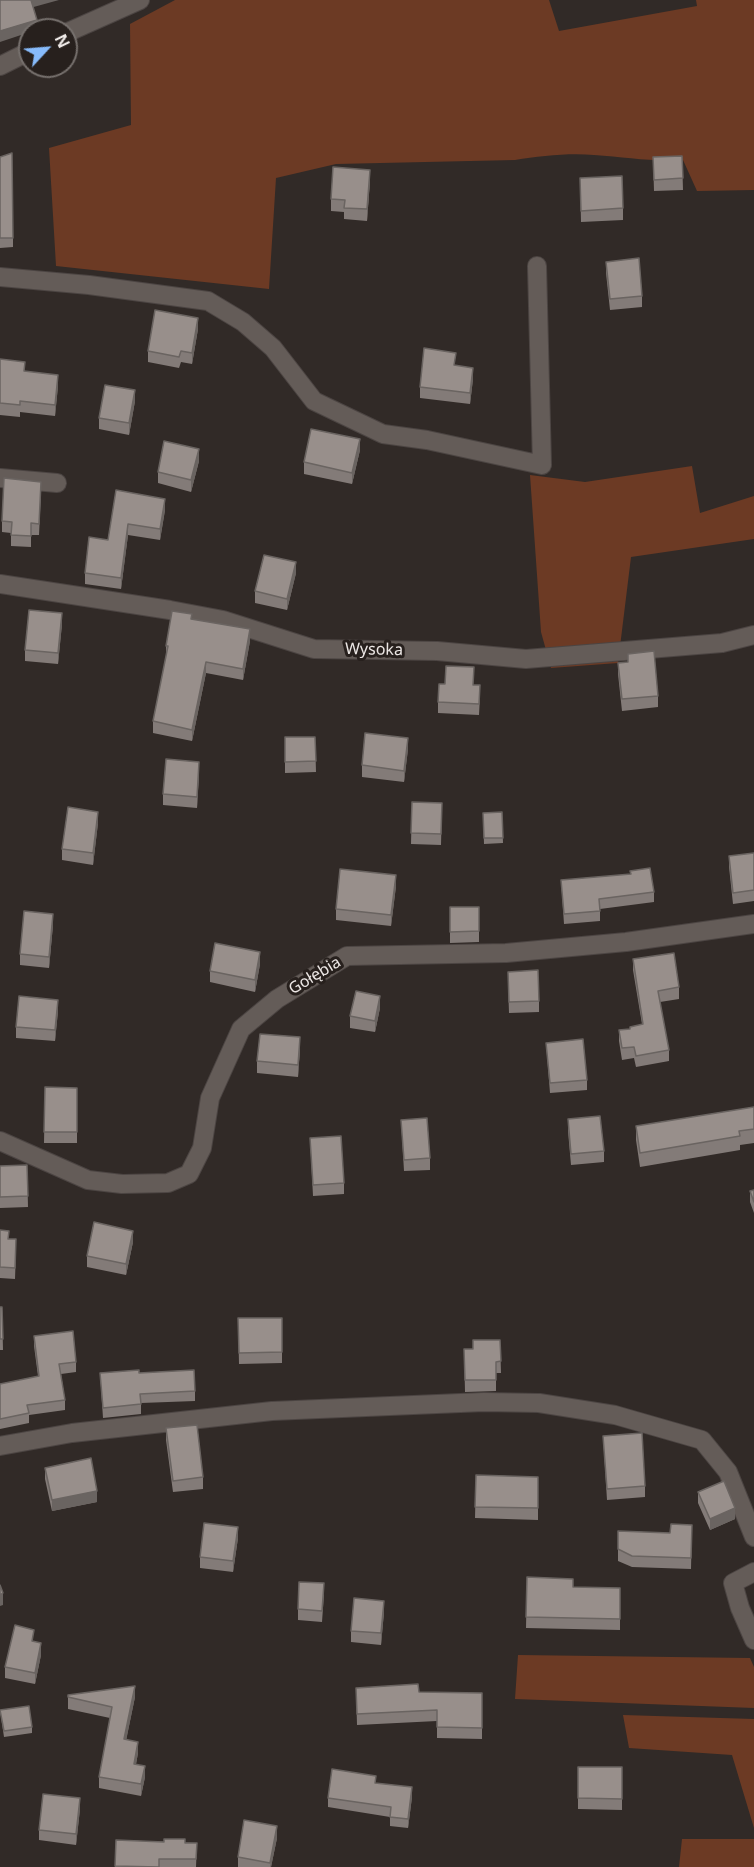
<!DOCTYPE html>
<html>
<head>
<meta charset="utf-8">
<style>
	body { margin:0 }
	#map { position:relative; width:754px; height:1867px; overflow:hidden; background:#312a27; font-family:"Noto Sans",sans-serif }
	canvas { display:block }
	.north { position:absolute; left:18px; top:18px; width:60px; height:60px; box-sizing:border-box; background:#27201d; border:2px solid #76706d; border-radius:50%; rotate:64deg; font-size:16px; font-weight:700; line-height:24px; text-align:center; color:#ece7e5 }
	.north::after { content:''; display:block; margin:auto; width:21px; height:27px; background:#87bbfb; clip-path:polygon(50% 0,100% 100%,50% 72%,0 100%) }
</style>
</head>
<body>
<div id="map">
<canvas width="754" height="1867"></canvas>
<div class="north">N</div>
</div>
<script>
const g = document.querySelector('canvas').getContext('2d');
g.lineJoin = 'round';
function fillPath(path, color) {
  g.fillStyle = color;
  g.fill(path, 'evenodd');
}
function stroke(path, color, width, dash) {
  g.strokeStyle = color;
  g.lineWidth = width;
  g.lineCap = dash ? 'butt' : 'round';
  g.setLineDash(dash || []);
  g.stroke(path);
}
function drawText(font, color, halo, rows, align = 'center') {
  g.font = font + ' "Noto Sans",sans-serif';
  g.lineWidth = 6;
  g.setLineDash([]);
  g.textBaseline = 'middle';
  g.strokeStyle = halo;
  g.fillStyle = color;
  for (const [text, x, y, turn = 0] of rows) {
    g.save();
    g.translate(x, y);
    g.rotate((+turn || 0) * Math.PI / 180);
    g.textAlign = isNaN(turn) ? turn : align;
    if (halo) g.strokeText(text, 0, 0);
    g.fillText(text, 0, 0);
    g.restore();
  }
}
const green = new Path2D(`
	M175,0H549L559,31L697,6L696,0H754V190L697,191L683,160C651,162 625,157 594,155C568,153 540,156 515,160L336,164L276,178L269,289L56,266L49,148L131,125L130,24Z
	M692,466L700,513L754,496V539L631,557L618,663L551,668L541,632L530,475L585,482Z
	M518,1655L750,1658L754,1667V1708L515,1699Z
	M623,1715L754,1719V1828L732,1755L629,1748Z
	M682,1839H754V1867H679Z`);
const minor = new Path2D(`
	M66,33L140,0
	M0,66L30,51
	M0,277L89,285L208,301L243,322L273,348L314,401L383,434L427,440L542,465L537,266
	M0,478L57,483
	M0,584L170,610L223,620L314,649L437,651L526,659L722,643L754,635
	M0,1141L88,1180L122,1184L168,1183L189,1174L202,1148L210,1098L241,1029L277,999L347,956L506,953L626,942L754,924
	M0,1446L72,1433L272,1411L484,1402L539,1403L615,1415L702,1440L728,1472L754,1537
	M754,1572L733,1583L740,1608L754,1640`);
const wall = new Path2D(`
	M682,156L683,190L654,191L653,157Z
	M0,157L13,238V247L0,248Z
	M580,178L623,208V220L581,222Z
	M370,181L367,221L344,219V212L331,211V199Z
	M606,262L642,296V307L610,310L606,273Z
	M198,329L192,364L181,362L179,368L148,362V351Z
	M0,359L58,386L55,416L20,412V417L0,415Z
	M455,365L473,379L470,404L420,398V387Z
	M135,401L129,435L99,429V418Z
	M360,450L352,484L304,474V462Z
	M199,461L191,492L158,483V472Z
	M116,490L165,510L160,540L128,535L121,589L85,584V573L108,540Z
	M41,493L39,535H31V547L11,546V533L2,532V521Z
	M296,573L287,610L255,603V591Z
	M192,620L250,641L243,680L206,673L192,741L153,733V721L166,657V646Z
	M62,624L58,664L25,661V650Z
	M628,654L658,696V707L622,711L618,674V663L628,662Z
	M474,685L480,696L479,715L438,713V702Z
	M285,737H315L316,772L285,773Z
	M408,749L404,782L362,777V765Z
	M199,773L197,808L163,805V794Z
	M412,802L442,803L441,845L411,844Z
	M502,812L503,843L484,844L483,813Z
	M98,823L93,865L62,860V849Z
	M754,853V901L733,904L729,867V856Z
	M561,880L654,892V902L600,909V921L564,924Z
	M396,886L391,926L336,920V909Z
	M450,907H479V942L450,943Z
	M53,925L49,968L20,965V954Z
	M633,959L679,987V999L660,1002L669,1050V1061L636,1067L634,1058L622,1060L619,1041V1030L630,1029L642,1024L633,970Z
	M260,964L255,992L210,982V971Z
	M508,983L539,1001V1012L509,1013Z
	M380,1008L375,1032L350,1028V1016Z
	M58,1011L55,1041L16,1038V1027Z
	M546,1043L587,1080V1090L550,1093Z
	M300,1049L298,1077L257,1073V1061Z
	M45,1087L77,1088V1143H44Z
	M754,1107V1143L740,1145V1150L640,1167L636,1140V1126Z
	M568,1119L604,1151V1162L571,1165L568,1131Z
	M401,1120L430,1158V1170L404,1171Z
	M310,1138L344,1183V1194L313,1196Z
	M27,1165L28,1207L0,1208V1166Z
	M754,1190V1213L750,1202V1191Z
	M0,1230L9,1239L16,1250L15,1279L0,1278Z
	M133,1242L126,1275L87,1267V1256Z
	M0,1307H2L3,1350H0Z
	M238,1318H282V1363L239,1364Z
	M34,1336L76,1362V1372L61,1374L65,1400V1410L29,1415V1423L0,1429V1384L38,1376L34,1346Z
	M500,1340L501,1373H496V1391L465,1392L464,1349H473Z
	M100,1373H139L195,1391V1401L141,1403V1414L103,1418Z
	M166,1428L203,1477V1489L173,1492L166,1440Z
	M603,1436L645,1486V1497L607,1500Z
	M45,1468L97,1502L52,1511L45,1479Z
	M476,1475L538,1477V1520L475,1518Z
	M698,1492L735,1519L710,1530L698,1503Z
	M692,1525L691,1569L632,1567L618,1561V1531L670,1533Z
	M238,1538L233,1572L200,1568V1557Z
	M527,1577L573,1587L620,1588V1630L526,1628Z
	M324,1594L322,1622L298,1620V1609Z
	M384,1612L381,1645L351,1642V1631Z
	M34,1642L41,1655L35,1684L5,1678V1667Z
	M356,1688L419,1692L482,1693V1739L437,1738V1721L357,1725Z
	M68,1695L135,1697L126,1740L138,1753L136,1764L145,1777L141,1796L99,1788V1777L110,1718L68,1709Z
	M0,1710L32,1727V1733L4,1737Z
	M578,1767H622V1810L578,1809Z
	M376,1783L412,1797L408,1828L390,1826V1817L328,1807V1798Z
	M80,1809L76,1845L39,1840V1830Z
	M277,1838L271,1867H238V1857Z
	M116,1840L197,1843L196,1867H115Z`);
const shadedWall = new Path2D(`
	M30,0H59L30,8Z
	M37,20V30H30V32L0,42V31Z
	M370,170V181L367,221V209Z
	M198,318V329L192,364V353Z
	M473,368V379L470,404V393Z
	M58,375V386L55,416V405Z
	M135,390V401L129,435V423Z
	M360,439V450L352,484V473Z
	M199,449V461L191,492V480Z
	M165,499V510L160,540V529Z
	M128,524V535L121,589V578Z
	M296,562V573L287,610V599Z
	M62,613V624L58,664V653Z
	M250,629V641L243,680V669Z
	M206,662V673L192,741V730Z
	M408,738V749L404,782V771Z
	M199,762V773L197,808V797Z
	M98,812V823L93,865V853Z
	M396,875V886L391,926V915Z
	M53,914V925L49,968V957Z
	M260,952V964L255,992V980Z
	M380,996V1008L375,1032V1021Z
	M58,1000V1011L55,1041V1030Z
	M300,1037V1049L298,1077V1065Z
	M133,1231V1242L126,1275V1264Z
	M97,1491V1502L52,1511V1500Z
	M735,1508V1519L710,1530V1519Z
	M238,1527V1538L233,1572V1561Z
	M3,1593V1605L0,1606V1595Z
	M384,1601V1612L381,1645V1633Z
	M41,1643V1655L35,1684V1673Z
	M135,1686V1697L124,1751V1739Z
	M138,1742V1753L134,1775V1764Z
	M145,1766V1777L141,1796V1784Z
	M412,1787V1797L408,1828V1819Z
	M80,1798V1809L76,1845V1834Z
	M277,1826V1838L271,1867H270Z`);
const building = new Path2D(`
	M0,0H31L37,20L0,31Z
	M12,153L13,238H0V157Z
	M682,156L683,178L654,180L653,157Z
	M333,167L370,170L367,209L344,208L345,200L331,199Z
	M622,176L623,208L581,211L580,178Z
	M639,258L642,296L610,299L606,262Z
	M155,310L198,318L192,353L181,351L179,357L148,351Z
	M424,348L456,353L454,365L473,368L470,393L420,387Z
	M0,359L25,362L24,371L58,375L55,405L20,401V405L0,403Z
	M105,385L135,390L129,423L99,418Z
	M311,429L360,439L352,473L304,462Z
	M164,441L199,449L191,480L158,472Z
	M4,478L41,482L39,524L31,523V536L11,535L12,522L2,521Z
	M116,490L165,499L160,529L128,524L121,578L85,573L89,537L108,540Z
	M264,555L296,562L287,599L255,591Z
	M29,610L62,613L58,653L25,650Z
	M172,611L192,614L191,619L250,629L243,669L206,662L192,730L153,721L168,646H166Z
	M654,651L658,696L622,699L618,663L628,662V654Z
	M446,666L474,667L473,685H480L479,704L438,702L439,684H445Z
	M365,733L408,738L404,771L362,765Z
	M285,737H315L316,761L285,762Z
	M166,759L199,762L197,797L163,794Z
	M412,802L442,803L441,834L411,833Z
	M68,807L98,812L93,853L62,849Z
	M502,812L503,838H484L483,813Z
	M754,853V890L733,893L729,856Z
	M650,868L654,892L599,899L600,911L564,914L561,880L631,874L630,871Z
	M340,869L396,875L391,915L336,909Z
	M450,907H479V931L450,932Z
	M24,911L53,914L49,957L20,954Z
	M215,943L260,952L255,980L210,971Z
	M674,953L679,987L658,991L669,1050L636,1056L634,1047L622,1048L619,1030L630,1029V1027L643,1024L633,959Z
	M538,970L539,1001L509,1002L508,972Z
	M356,991L380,996L375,1021L350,1016Z
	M19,996L58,1000L55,1030L16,1027Z
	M260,1034L300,1037L298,1065L257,1061Z
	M583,1039L587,1080L550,1083L546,1043Z
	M45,1087L77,1088V1132H44Z
	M754,1107V1129L739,1131L740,1136L640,1153L636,1126Z
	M600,1116L604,1151L571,1154L568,1119Z
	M427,1118L430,1158L404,1160L401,1120Z
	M341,1136L344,1183L313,1185L310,1138Z
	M27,1165L28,1196L0,1197V1166Z
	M754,1190V1202L750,1191Z
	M94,1222L133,1231L126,1264L87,1256Z
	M0,1230L9,1231L8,1239H16L15,1268L0,1267Z
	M0,1307H2L3,1339H0Z
	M238,1318H282V1352L239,1353Z
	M73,1331L76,1362L59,1364L65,1400L27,1405L29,1413L0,1419V1384L39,1376L34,1336Z
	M473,1340H500L501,1361L496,1362V1380H465L464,1349H473Z
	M139,1370V1373L194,1370L195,1391L140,1394L141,1404L103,1408L100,1373Z
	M197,1425L203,1477L173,1481L166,1428Z
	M642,1433L645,1486L607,1489L603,1436Z
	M91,1458L97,1491L52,1500L45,1468Z
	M476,1475L538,1477V1508L475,1507Z
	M724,1481L735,1508L710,1519L698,1492Z
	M204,1523L238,1527L233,1561L200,1557Z
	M671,1524L692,1525L691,1558L632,1556L618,1549V1531L670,1533Z
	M527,1577L573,1579V1587L620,1588V1619L526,1617Z
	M299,1582L324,1583L322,1611L298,1609Z
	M0,1585L3,1593L0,1595Z
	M354,1598L384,1601L381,1633L351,1631Z
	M15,1625L34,1630L32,1641L41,1643L35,1673L5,1667Z
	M418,1684L419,1692L482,1693V1728L437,1727V1710L357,1714L356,1688Z
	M135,1686L124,1739L138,1742L134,1764L145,1766L141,1784L99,1777L112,1707L68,1697V1695Z
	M29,1706L32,1727L4,1731L0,1710Z
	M578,1767H622V1799L578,1798Z
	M332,1769L376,1776L375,1783L412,1787L408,1819L390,1817L391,1807L328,1798Z
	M43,1794L80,1798L76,1834L39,1830Z
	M244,1820L277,1826L270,1863L238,1857Z
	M164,1839H185V1843H197L196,1859H159V1867L115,1866L116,1840L164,1842Z`);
const streetNames = [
	["Wysoka",374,650,1],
	["Gołębia",315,976,-31]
];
fillPath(green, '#6c3a24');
stroke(minor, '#4c4543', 20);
stroke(minor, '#645c58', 18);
fillPath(wall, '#837b78');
fillPath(shadedWall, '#6a6461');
fillPath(building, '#988f8b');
stroke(building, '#6a6461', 1.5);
drawText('16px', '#ece7e5', '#27201d', streetNames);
</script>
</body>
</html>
